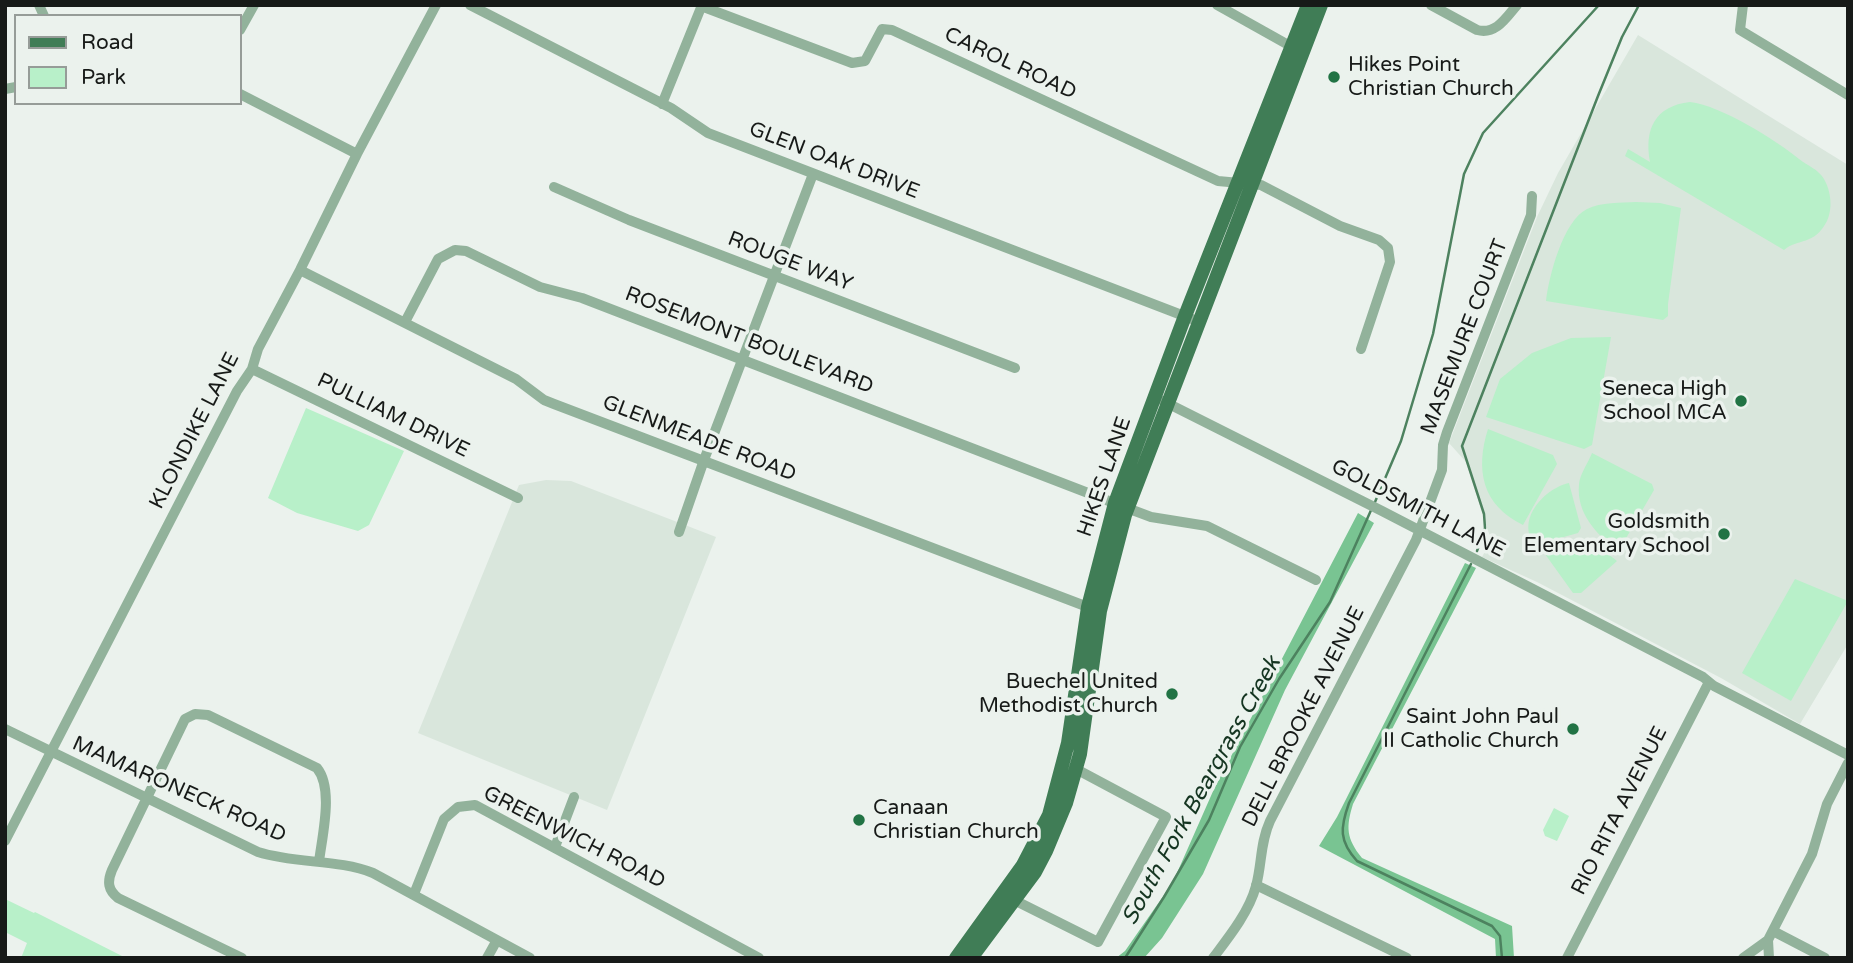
<!DOCTYPE html>
<html>
<head>
<meta charset="utf-8">
<style>
	body { margin:0 }
	#map { position:relative; width:1853px; height:963px; overflow:hidden; background:#ebf2ed; font-family:"Varela Round",sans-serif }
	canvas { display:block }
	.frame { position:absolute; inset:0; border:7px solid #171a18; pointer-events:none }
	.legend { position:absolute; left:14px; top:14px; width:228px; height:91px; box-sizing:border-box; background:#ebf2ed; border:2px solid #969c98; margin:0; padding:9px 12px; list-style:none; font-size:21px; color:#171a18 }
	.legend li { display:flex; align-items:center; gap:14px; height:35px }
	.legend b { width:35px; border:2px solid #969c98 }
</style>
</head>
<body>
<div id="map">
<canvas width="1853" height="963"></canvas>
<div class="frame"></div>
<ul class="legend">
<li><b style="height:9px;background:#407d56"></b>Road</li>
<li><b style="height:19px;background:#b8f0c9"></b>Park</li>
</ul>
</div>
<script>
const g = document.querySelector('canvas').getContext('2d');
g.lineJoin = 'round';
function fillPath(path, color) {
  g.fillStyle = color;
  g.fill(path, 'evenodd');
}
function stroke(path, color, width, dash) {
  g.strokeStyle = color;
  g.lineWidth = width;
  g.lineCap = dash ? 'butt' : 'round';
  g.setLineDash(dash || []);
  g.stroke(path);
}
function drawText(font, color, halo, rows, align = 'center') {
  g.font = font + ' "Varela Round",sans-serif';
  g.lineWidth = 7;
  g.setLineDash([]);
  g.textBaseline = 'middle';
  g.strokeStyle = halo;
  g.fillStyle = color;
  for (const [text, x, y, turn = 0] of rows) {
    g.save();
    g.translate(x, y);
    g.rotate((+turn || 0) * Math.PI / 180);
    g.textAlign = isNaN(turn) ? turn : align;
    if (halo) g.strokeText(text, 0, 0);
    g.fillText(text, 0, 0);
    g.restore();
  }
}
const built = new Path2D(`
	M1638,35L1848,165V644L1800,724L1721,678L1537,582L1482,557L1491,540L1466,462L1449,443L1537,217L1558,173Z
	M546,480L571,481L716,537L607,810L418,733L519,485Z`);
const green = new Path2D(`
	M1690,102C1722,106 1776,140 1799,159C1808,166 1818,169 1824,179C1831,191 1833,208 1827,221C1814,246 1798,238 1784,250L1625,156L1628,149L1650,162C1644,129 1655,106 1690,102Z
	M1636,202L1660,203L1681,208L1668,304V316L1663,320L1546,301C1549,276 1563,221 1587,209C1601,202 1621,203 1636,202Z
	M1611,337L1592,445L1584,449L1486,417L1500,379L1532,353L1571,338Z
	M306,408L404,451L369,525L358,531L297,513L268,498Z
	M1488,429L1553,455L1557,464L1523,525C1482,505 1475,470 1488,429Z
	M1592,453L1652,484L1654,490L1618,552C1597,534 1576,514 1579,484C1580,474 1588,463 1592,453Z
	M1569,483L1581,528L1578,533L1535,545C1515,520 1545,488 1569,483Z
	M1590,540L1617,561L1581,593H1573L1545,554L1558,544Z
	M1795,579L1848,601L1791,701L1742,673Z
	M1554,808L1569,816L1557,841L1545,836L1543,830Z
	M5,899L34,913L35,912L126,958H21L27,943L5,932Z`);
const forest = new Path2D(`
	M1358,513L1374,523L1285,690L1203,874L1162,938L1144,958H1116L1125,951L1173,882L1214,789Z
	M1465,563L1476,568L1353,804C1346,827 1346,838 1362,858L1512,926L1514,958H1496L1495,939L1319,846L1337,817Z`);
const stream = new Path2D(`
	M1375,502L1401,441L1433,334L1464,174L1483,133L1599,5
	M1477,551L1485,528L1484,514L1462,446L1598,96L1622,37L1639,5
	M1471,564L1349,803C1340,828 1339,841 1357,861L1492,926L1500,936L1502,958
	M1125,958L1164,897L1209,820L1240,747L1279,679L1330,602L1372,508`);
const minor = new Path2D(`
	M39,5L44,16
	M470,5L671,108L708,133L1192,319
	M1217,5L1292,47
	M1431,5L1477,30C1496,35 1506,18 1517,5
	M1743,5L1740,30L1848,95
	M701,6L852,63L865,61L882,29L892,30L1218,181L1261,185L1340,226L1379,240L1388,248L1390,262L1361,349
	M240,30L254,5
	M5,89L16,87
	M240,94L357,154
	M662,104L702,5
	M554,187L629,220L1015,368
	M300,270L516,379L544,400L554,404L1093,609
	M405,322L438,259L455,250L466,251L540,287L582,298L1127,508L1151,517L1207,526L1316,580
	M252,369L518,498
	M1163,401L1382,511L1703,677L1714,686L1848,755
	M679,532L704,460L813,174
	M5,729L258,852C296,864 338,859 373,873L530,958
	M5,841L237,391L252,369L258,349L300,270L357,154L436,5
	M555,847L574,797
	M1256,885L1407,958
	M414,894L444,819L458,807L475,805L759,958
	M1014,900L1098,942L1166,817L1076,769
	M1773,931L1825,958
	M1768,940L1769,958
	M242,958L118,898C108,890 107,882 112,870L185,719L195,714L208,715L317,768C334,789 322,836 319,862
	M487,958L497,940
	M1213,958C1229,937 1249,912 1256,886C1262,864 1260,843 1270,821L1416,540L1442,470L1443,445L1447,432L1531,215L1532,196
	M1567,958L1709,682
	M1743,958L1768,940L1812,854L1827,804L1848,763`);
const major = new Path2D(`
	M956,958L1023,865L1049,815L1068,743L1088,607L1115,503L1185,316L1308,5
	M971,958L1035,872L1046,851L1066,803L1080,754L1100,611L1125,515L1321,5`);
const markers = [
	[1334,77,7,"#217344"],
	[1741,401,7,"#217344"],
	[1724,534,7,"#217344"],
	[1172,694,7,"#217344"],
	[1573,729,7,"#217344"],
	[859,820,7,"#217344"]
];
const streetNames = [
	["CAROL ROAD",1010,64,25],
	["GLEN OAK DRIVE",834,161,21],
	["ROUGE WAY",790,262,21],
	["MASEMURE COURT",1465,337,-69],
	["ROSEMONT BOULEVARD",749,341,21],
	["PULLIAM DRIVE",393,416,26],
	["KLONDIKE LANE",195,431,-63],
	["GLENMEADE ROAD",699,439,21],
	["HIKES LANE",1105,477,-71],
	["GOLDSMITH LANE",1418,509,27],
	["DELL BROOKE AVENUE",1304,717,-63],
	["MAMARONECK ROAD",179,790,24],
	["RIO RITA AVENUE",1620,811,-63],
	["GREENWICH ROAD",574,838,27]
];
const poiNames = [
	["Hikes Point",1348,65,"left"],
	["Christian Church",1348,89,"left"],
	["Seneca High",1727,389],
	["School MCA",1727,413],
	["Goldsmith",1710,522],
	["Elementary School",1710,546],
	["Buechel United",1158,682],
	["Methodist Church",1158,706],
	["Saint John Paul",1559,717],
	["II Catholic Church",1559,741],
	["Canaan",873,808,"left"],
	["Christian Church",873,832,"left"]
];
const waterNames = [
	["South Fork Beargrass Creek",1202,791,-61]
];
fillPath(built, '#d9e6dc');
fillPath(green, '#b8f0c9');
fillPath(forest, '#79c492');
stroke(stream, '#4d825f', 2.5);
stroke(minor, '#92b29b', 10);
stroke(major, '#407d56', 14);
for (const [x, y, r, color] of markers) {
  const dot = new Path2D();
  dot.arc(x, y, r, 0, 2 * Math.PI);
  g.fillStyle = color;
  g.fill(dot);
  stroke(dot, '#ebf2ed', 2.5);
}
drawText('21px', '#171a18', '#ebf2ed', streetNames);
drawText('21px', '#171a18', '#ebf2ed', poiNames, 'right');
drawText('italic 23px', '#153521', '#ebf2ed', waterNames);
</script>
</body>
</html>
